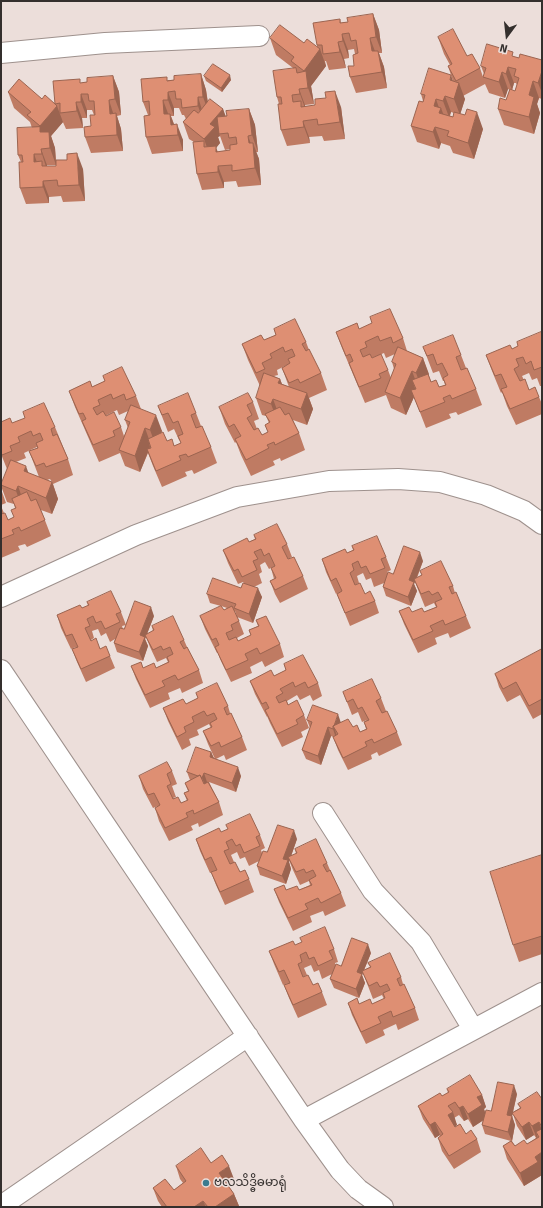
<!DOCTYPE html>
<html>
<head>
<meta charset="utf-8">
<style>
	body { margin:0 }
	#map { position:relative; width:543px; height:1208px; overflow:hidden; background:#ecdeda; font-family:Signika,sans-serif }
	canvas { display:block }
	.frame { position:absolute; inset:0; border:2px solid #342f2d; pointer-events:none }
	.north { position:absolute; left:487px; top:16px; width:40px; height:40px; -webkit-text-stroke:3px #ecdeda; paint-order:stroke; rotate:195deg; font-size:11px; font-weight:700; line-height:16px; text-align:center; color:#342f2d }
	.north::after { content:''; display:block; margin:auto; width:14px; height:18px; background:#342f2d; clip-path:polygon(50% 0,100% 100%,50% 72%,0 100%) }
</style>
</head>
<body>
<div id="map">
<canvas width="543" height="1208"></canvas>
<div class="frame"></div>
<div class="north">N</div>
</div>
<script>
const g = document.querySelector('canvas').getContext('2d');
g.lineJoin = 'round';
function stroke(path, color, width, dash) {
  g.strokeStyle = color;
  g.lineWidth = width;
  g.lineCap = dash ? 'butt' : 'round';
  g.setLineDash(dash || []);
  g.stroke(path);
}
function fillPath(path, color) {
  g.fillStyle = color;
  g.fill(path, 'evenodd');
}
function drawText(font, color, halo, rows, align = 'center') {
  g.font = font + ' Signika,"Noto Sans Myanmar",sans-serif';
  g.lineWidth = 3;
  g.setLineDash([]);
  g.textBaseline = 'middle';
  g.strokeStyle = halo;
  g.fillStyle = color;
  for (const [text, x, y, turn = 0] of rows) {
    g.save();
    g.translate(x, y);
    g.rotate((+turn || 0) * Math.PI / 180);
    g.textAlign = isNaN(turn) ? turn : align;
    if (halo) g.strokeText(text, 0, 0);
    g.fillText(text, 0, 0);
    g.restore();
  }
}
const minor = new Path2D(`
	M1,53L105,43L259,36
	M1,597L136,535L237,497L329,481L398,479L440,482L486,495L524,511L542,524
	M1,670L304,1120L340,1170L358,1189L383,1207
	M323,813L373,891L421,942L473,1029
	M304,1120L542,993
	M1,1206L248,1036`);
const wall = new Path2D(`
	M373,14L379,30L382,53H379L384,67L387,88L356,93L350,77L354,66L355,54L354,49L348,50L349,58L344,59L346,68L329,70L326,61H325L326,66L311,86L314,104L305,105V106L341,107L345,139L324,141L322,136L309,137L310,143L287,146L281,130L279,104L277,97L293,68L276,55L270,38L304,43L317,47V45L340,19L341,23L348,22Z
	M438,37L467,56L480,68L483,77L484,74L481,66L515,57L519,58L542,60V99L539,98L537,104L540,113L534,134L504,125L498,109L506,100L510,90L508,89L505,98L489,93L485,84L463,96L465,99L460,114L483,129L474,159L453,153L450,146L441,143L439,149L417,142L411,126L423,101L421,94L453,81L448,66L450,65L444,54ZM514,83H516L517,85L515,91L512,90ZM451,112L454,113L453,117L450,116Z
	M201,74L206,90L208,102L223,109L225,116L249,109L255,125L258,152H256L259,159L261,185L238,187L236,181L224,182V188L202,190L197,174L194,142L189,139L183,122L186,119L184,115H182L179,108H174V116H171L174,124L183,140V151L152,154L146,137L148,115L143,102L168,80H174ZM220,136L225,150L230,149V150L218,152L216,148L220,143L218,137Z
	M113,76L119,92L121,115L117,116L121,129L123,151L91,153L85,137L91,126L94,115L92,110H87V118H82L83,128L66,129L62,120L63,122L51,136L55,148L56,160L83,169L85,201L63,202L61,196L49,197V203L26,204L20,188L21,162L18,155L32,128L30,122L14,108L8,92L42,99L55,104L81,83L87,82ZM47,165H56V166H47Z
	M204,76L231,80L222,92L206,81Z
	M274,329L306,342L309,350L321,373L327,390L309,398L313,409L307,425L293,420L299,433L305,450L281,461L280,458L273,461L275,465L251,476L241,455L236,442L235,443L225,424L219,407L253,402L259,419L254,421L257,429L262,435L268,432L265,425L269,423L266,416L262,415L256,398L260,386L248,360L242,344L264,340L276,335ZM289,364L282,368L289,387L282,384L280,379L274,376L278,375L277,370Z
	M359,329L403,338L407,351L423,358L431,382L439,387L445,385L444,381H443L439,371L433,373L423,347L461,355L466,368L476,389L482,405L458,415L456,412L449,414L451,418L426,428L414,397L406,415L391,408L386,395L365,403L342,348L336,332ZM384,353L386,358L395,354L392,362L394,369L391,378L388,370L372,358Z
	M542,334V386H540L537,378L532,380L529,373L522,376L529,390L539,397L542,404V414L516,425L507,406L502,392L501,393L492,371L486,355L512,349Z
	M103,376L136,396L141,409L162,431L161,433L167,441L174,446L181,443L179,439V440L174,429L168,432L158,406L196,413L201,426L211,447L217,463L194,474L192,470L185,472L187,476L162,487L153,466L148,453L140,472L125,466L120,453L99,462L75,407L69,391L92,387L105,381ZM117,410L119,415L128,411L125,420L128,428L124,436L121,427L105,416Z
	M1,422L55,427L68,459L73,475L53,484L58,499L52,514L41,510L51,536L27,547L25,544L18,546L20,550L1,558V506L4,513L8,520L14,517L15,508L14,504L7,502L1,486L7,469L1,454ZM37,447V448L29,451L39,477L28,473L16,462L26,458L24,453ZM50,479L52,482L47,480Z
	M1,489L6,503L1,505Z
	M254,535L287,544L292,557L288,559L303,576L308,589L280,603L275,594L270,581L274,579L271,568L274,566L269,569L265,562L260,565L262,572L259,574L262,583L254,587L262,597L253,623L237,617L235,611H234L239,621L244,634L237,638L238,641L251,636L249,630L258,626L256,620L280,644L284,657L265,667L262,661L250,667L252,673L231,682L220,659L218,653H217L205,629L200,616L221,606L210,603L207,594L241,588L244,583L243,582L238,584L228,563L223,550L249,542L255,539ZM221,606L227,608L224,610Z
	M352,546L386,557L391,570L387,572L388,574H393L423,561L417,578L422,575L420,571L453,586L455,593L466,616L471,628L450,638L448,633L435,638L437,644L418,653L404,624L399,611L412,612H424L436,607L434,603L425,607L415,582L414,584L417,591L411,606L386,596L383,587L384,583L374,587L371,578L366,580L363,573L357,576L359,583L355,585L365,594L375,601L379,613L350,626L337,594L341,592L336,594L326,572L322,559L347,553L353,550Z
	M87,602L121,612L126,625L122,626L123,629H124L154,616L147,634L153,631L152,626L184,640L187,647L199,670L203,683L182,693L180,688L168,693L170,699L150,708L136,679L131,666L143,668H156L168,662L166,658L157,662L150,647L146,637L145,639L148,646L143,661L117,652L114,643L115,639L110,642L106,633L101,636L98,629L92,631L94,638L91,640L100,649L110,656L115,668L86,682L77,662L72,649L77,647H76L71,649L61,628L57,615L82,608L88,606Z
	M542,649V714L533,719L520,695L507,702L499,687L495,674Z
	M284,664L318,683L322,696L313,701L310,695L300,700L297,695L287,701L288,705L304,715L309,728L301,732L303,737L282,747L270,723L267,716V717L255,694L250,681L274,676L286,670Z
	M343,692L381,698L386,711L397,732L402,745L379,756L377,752L371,755L372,759L348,770L338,750L333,737L331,736L321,765L306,759L302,750L310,728L307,720L341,722L353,727L360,732L366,729L364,722L367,720L362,722L358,712L352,715Z
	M196,693L228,706L230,713L242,737L247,750L226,760L224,755L216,759L241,776L236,792L209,782L219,802L223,815L199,827L198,823L191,826L193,830L169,841L159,821L155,808L158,806L153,808L143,789L139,776L172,771L177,784L172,786L176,797L173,798L181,803L187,801L184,793L188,791L185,783L190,780L187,772L211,752L214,758L215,759L208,744L203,731L211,728L209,724L197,730L199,735L189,739L191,745L182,750L168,721L163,708L186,704L198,698Z
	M221,832L260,835L265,848L261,850L262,853L267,852L297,839L291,856L296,854L295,849L327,863L330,870L341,893L346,906L325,916L323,911L310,916L312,922L293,931L279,902L274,889L286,890H299L310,885L309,881L300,885L293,870L289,860V862L291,869L286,884L260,875L257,866L259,861L249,866L245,857L240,859L237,852L231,855L234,862L240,872L249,879L254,892L225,905L216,885L211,872L216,871L210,873L200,851L196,839Z
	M542,855V954L519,962L513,945Z
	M295,945L334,949L338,962L335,963L336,966H341L371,953L364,970L370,967L368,963L401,977L403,984L415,1008L419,1020L398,1030L396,1024L383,1030L385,1035L366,1044L352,1015L348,1003L359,1004H372L384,999L382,995L373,999L363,973L362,975L365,983L359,998L334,988L330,979L332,974L322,979L319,970L314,972L311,965L304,968L307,975L303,977L313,985L322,992L327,1005L298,1018L289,998L284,985L289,983L283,985L274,964L269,951Z
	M447,1089L482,1095L486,1107L484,1109L485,1113L491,1111L517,1094L513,1112L520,1108L518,1104L542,1099V1168L541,1169L542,1173V1175L524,1186L507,1159L503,1146L511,1141L485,1134L482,1125L483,1120L473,1127L468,1119L464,1121L459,1115L454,1118L457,1125L455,1126L466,1134L477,1139L481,1152L454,1169L442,1151L438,1138L440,1136V1135L435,1138L423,1119L418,1106L442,1096L448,1093ZM513,1114L517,1126L526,1140L534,1135L536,1138L527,1144L515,1146L512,1141L515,1125L512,1116Z
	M211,1163L234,1179L227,1184L234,1194L239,1206L238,1207H162L158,1201L153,1188L174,1190L183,1183L180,1179L176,1166Z`);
const shadedWall = new Path2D(`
	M373,14L379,30L382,53L376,37Z
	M342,34L348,50L349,58L343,41Z
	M370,38L376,54L372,51Z
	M338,42L344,59L346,68L340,52Z
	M320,49L326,66L311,86L314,104L308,88L307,78L304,71Z
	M378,51L384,67L387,88L382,72Z
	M508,67L514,83L512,90L506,74Z
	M542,71V93L538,83Z
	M502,72L508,89L505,98L499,82Z
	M201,74L206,90L209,113L203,97Z
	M230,75L231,80L222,92L221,88Z
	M451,75L456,90L459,83L465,99L460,115L454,99L450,80Z
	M113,76L119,92L121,115L115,99Z
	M533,81L539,98L537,104L540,113L534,134L529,117V95Z
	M299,89L305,105L306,111L300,94Z
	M335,91L341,107L345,139L340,122Z
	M168,92L174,108V116L168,100Z
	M81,94L87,110V118L81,102Z
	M445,96L451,112L449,117L443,101Z
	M198,97L203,113L204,123L198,106Z
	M436,99L440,111L441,108L447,124L434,106Z
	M109,100L114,116L110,114Z
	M163,100L169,116L164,114Z
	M76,102L82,118L83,128L77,111Z
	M57,106L63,122L51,136L55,148L56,165L50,148L40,132V126Z
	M223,109L229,125L219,134L220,136L218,137L220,143L216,148L222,163L210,156L204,139L210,124Z
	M249,109L255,125L258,152L252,135Z
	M477,112L483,129L474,159L468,143Z
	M116,113L121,129L123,151L117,135Z
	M170,114L176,130L171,125Z
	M303,121L309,137L310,143L304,127Z
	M177,124L183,140V151L178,135Z
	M435,127L441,143L439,149L433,132Z
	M248,136L254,152L253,143L259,159L261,185L255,168L249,143Z
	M41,149L47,165V170L42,154Z
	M77,153L83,169L85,201L79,185Z
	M34,154L40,171L34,162Z
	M218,166L224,182V188L218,172Z
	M43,181L49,197V203L43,187Z
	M423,358L429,374L422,389L416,373Z
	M412,371L418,387L412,380L416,391L411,390L414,397L406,415L400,398Z
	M280,379L286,395L278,383Z
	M307,393L313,409L307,425L301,409Z
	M273,399L279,415L277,420L271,404Z
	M156,415L162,431L156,446L150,430Z
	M145,428L151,445L148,439L150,447L140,472L135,456Z
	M26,466L32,483L24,471Z
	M52,482L58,499L52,514L46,498Z
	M18,486L24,503L22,507L16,491Z
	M420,552L423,561L414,584L417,591L411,606L408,597L409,580Z
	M258,588L262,597L253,623L249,614Z
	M151,607L154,616L145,639L148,646L143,661L139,652L140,635Z
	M338,714L341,723L334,727Z
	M328,727L331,736L321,765L318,756Z
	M334,727L337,736L336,738L333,729Z
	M211,752L215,761L210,757Z
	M238,767L241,776L236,792L232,783Z
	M204,773L207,782L206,787L202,778Z
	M294,830L297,839L289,862L291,869L286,884L282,876L283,859Z
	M368,944L371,953L362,975L365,983L359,998L356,989L357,972Z
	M514,1085L517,1094L512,1116L515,1125L512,1141L508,1132L507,1115Z
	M482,1095L486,1107L484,1109L487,1118L473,1127L468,1114L477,1097Z
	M463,1106L468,1119L464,1121L459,1108Z
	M453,1112L457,1125L453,1128L448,1115Z
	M435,1122L440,1135L435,1138L430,1125Z
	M529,1122L534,1135L526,1140L522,1127Z
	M539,1122L542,1131L536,1132L538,1138L537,1139L532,1126Z
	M542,1152V1168L541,1169L542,1173V1175L524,1186L520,1173L535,1157Z
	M229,1166L234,1179L223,1186L219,1173Z
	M234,1194L239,1206L238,1207H215Z
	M203,1201L206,1207H194Z`);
const building = new Path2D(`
	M373,14L376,37L370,38L372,51H378L382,72L350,77L348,66H354L353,55L358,53L356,40L351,41L349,33L342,34L343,41L338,42L340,52L323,54L322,45H317L313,23L340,19V23L348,22L347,18Z
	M280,25L304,43L307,39L320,49L304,71L291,61L294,57L270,38Z
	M453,29L467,56L472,54L480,68L456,81L448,66L452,64L438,37Z
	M487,44L513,52L512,56L519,58L520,54L542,60V71L538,83L533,81L529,95L534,97L529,117L498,109L500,98L506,100L510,89L515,91L519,78L514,76L516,69L508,67L506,74L502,72L499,82L483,77L486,68L481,66Z
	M213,64L230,75L221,88L204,76Z
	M296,68L297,73L306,71L308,88L299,89L300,94L292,95L293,102L301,101V107L315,105V99L326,98L325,92L335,91L340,122L318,125L317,119L303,121L304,127L281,130L278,104H282L281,97H277L273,71Z
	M429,68L451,75L450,80L459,83L454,99L445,96L443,101L436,99L434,106L441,108L439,113L453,117L454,112L465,115L467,109L477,112L468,143L447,136L449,131L435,127L433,132L411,126L419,101L423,102L425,95L421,94Z
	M201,74L203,97H198V106L182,108L181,99H176L175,91L168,92V100H163L164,114H170L171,125L177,124L178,135L146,137L144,116L150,115L149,101L143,102L141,79L167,77V81L174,80V76Z
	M113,76L115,99L109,100L110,114L116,113L117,135L85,137L84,127L91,126L90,115H95L94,101H89L88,94H81V102H76L77,111L60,113V103L55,104L57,106L40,126L27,115L31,112L8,92L19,79L42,99L45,95L55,104L53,81L80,79V83L87,82V78Z
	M210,99L223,109L210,124L215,127L204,139L183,122L194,110L198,113Z
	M249,109L252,135L248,136L249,143H253L255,168L232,171V165L218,166V172L197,174L193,142L204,141V147L216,146V152L230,150V145L237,144L236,137L229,138L228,133L219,134L217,117L227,116L226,111Z
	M40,127V132H49L50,148L41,149L42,154H34V162L42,161V166H56V160H67V154L77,153L79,185L58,186L57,180L43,181V187L20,188L19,162H23L22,155H18L17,128Z
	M390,309L403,338L393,343L391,337L380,341L378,336L365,342L367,347L360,350L363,357L370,354L372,358L381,354L388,370L379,374L381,378L359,387L349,363L353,361L350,354L346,356L336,332L357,323L359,329L372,323L370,317Z
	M295,319L306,342L302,344L306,351L309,349L321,373L300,383L298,379L289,383L282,368L290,363L288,359L295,356L292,349L285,352L283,347L270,354L272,358L262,363L265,369L256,373L242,344L261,335L264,340L276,335L274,329Z
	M541,332L542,334V367L534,370L531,361L526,364L523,357L516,359L519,366L514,369L520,381L525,379L529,390L535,387L539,397L510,409L501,389L507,387L501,374L495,376L486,355L510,345L512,349L518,346L517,342Z
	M453,335L461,355L456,357L461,370L467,368L476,389L452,399L450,395L443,398L445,402L420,412L411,390L416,389L412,380L428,374L431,382L436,380L439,387L446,385L443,378L448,375L442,363L437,365L433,354L427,356L423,347Z
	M398,347L423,358L416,373L412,371L400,398L385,392L396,364L392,362Z
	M122,367L136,396L126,400L124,394L113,399L111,394L98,400L100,405L93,408L97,415L103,411L106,416L114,412L121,427L113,431L115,436L93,445L82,421L86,419L83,413L79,414L69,391L90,381L92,387L105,381L103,376Z
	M264,373L280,379L278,383L307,393L301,409L273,399L271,404L256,398Z
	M188,393L196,413L191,415L196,428L202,426L211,447L188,457L186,454L179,456L181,460L156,471L147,449L151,448L148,439L163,432L167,441L172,439L174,446L181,443L178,436L183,434L178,421L173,423L168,413L162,415L158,406Z
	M248,393L253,402L247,405L252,415L247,418L254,430L258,428L262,435L268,432L265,425L270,422L265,414L280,407L285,415L289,413L299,433L275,445L274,442L267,445L269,448L246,460L235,439L241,436L234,424L229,427L219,407Z
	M44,403L55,427L51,429L53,436L57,434L68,459L46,467L44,463L36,466L29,451L38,448L36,443L43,440L40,433L33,436L31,431L18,437L20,442L10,446L12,451L2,455L1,452V422L10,418L12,423L25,418L23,412Z
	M131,405L156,415L150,430L145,428L135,456L119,450L130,422L125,420Z
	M11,460L26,466L24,471L52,482L46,498L18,486L16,491L1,485Z
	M27,492L31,501L36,499L45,520L21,531L19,527L12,530L14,534L1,539V514L5,513L8,520L14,517L11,510L16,508L12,499Z
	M277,524L287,544L282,547L288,559L294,557L303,576L275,590L270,581L276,578L271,568L275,566L269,553L264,556L261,549L254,552L258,559L253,561L257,570L242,577L238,569L234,571L223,550L247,538L249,542L256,539L254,535Z
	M377,536L386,557L381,559L385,568L370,574L366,566L361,568L358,561L352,564L354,570L350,573L355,585L360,583L365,594L370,591L375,601L345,613L337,594L342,591L336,578L331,581L322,559L345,549L347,553L354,550L352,546Z
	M404,546L420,552L409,580L414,582L408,597L383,587L388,572L393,574Z
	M441,561L453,586L449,587L452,594L456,592L466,616L445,625L443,620L430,626L433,631L413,640L399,611L409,607L412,612L422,608L424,612L437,607L435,602L442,599L438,592L432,595L429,591L421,594L414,579L422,575L420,571Z
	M213,578L241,588L243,583L258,588L249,614L234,608L236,604L207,594Z
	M111,591L121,612L116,614L120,622L105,629L101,621L96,623L93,616L87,619L90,626L85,628L91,641L96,638L100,649L106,646L110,656L81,669L72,649L78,647L72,634L66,636L57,615L80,605L82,608L89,605L87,602Z
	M135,601L151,607L140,635L145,637L139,652L114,643L120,628L124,629Z
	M221,606L224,610L232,606L239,621L231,625L233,630L226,633L229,640L236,637L238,641L251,635L249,630L259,626L256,620L266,616L280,644L260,654L257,648L245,654L248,660L226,670L215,647L219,645L216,638L212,640L200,616Z
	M173,616L184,640L180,642L184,649L187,647L199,670L178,680L175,675L162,681L165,686L145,695L131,666L141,662L143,668L154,663L156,668L169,662L167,657L173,654L170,647L163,650L161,646L153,650L145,635L154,630L152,626Z
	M542,649V699L529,706L516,682L503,689L495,674Z
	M303,655L318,683L308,688L305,682L295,687L293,682L280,689L283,693L276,697L279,703L286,700L288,705L297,700L304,715L296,720L298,724L277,734L265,710L269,708L266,702L262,704L250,681L271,670L274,676L286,670L284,664Z
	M372,679L381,698L376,701L382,713L387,711L397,732L374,743L372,739L365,742L367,746L343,758L333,737L338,734L333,726L348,719L353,727L357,725L360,732L367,729L364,722L369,720L362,707L358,709L353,699L347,702L343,692Z
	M217,683L228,706L224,708L227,715L231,713L242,737L221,747L219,742L211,746L203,731L212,727L210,723L217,719L214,713L207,716L204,711L192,717L194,722L184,727L186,732L177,737L163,708L183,699L186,704L198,698L196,693Z
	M313,705L338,714L334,726H333V729L328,727L318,756L302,750L312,722L307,720Z
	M196,747L211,752L210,757L238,767L232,783L204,773L202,778L201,777L200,775L198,776L187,772Z
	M167,762L172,771L167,774L171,784L167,786L173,799L178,797L181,803L188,800L184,793L189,791L185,783L200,775L204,784L208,782L219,802L194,814L193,810L186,813L188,817L165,828L155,808L160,805L154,793L148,795L139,776Z
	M250,814L260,835L256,837L260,846L244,853L240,844L236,846L232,839L226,842L229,849L224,851L230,864L235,862L240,872L245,870L249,879L220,892L211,872L217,870L211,857L205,860L196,839L219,828L221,832L228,829L226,825Z
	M278,825L294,830L283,859L288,860L282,876L257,866L263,851L267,852Z
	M316,839L327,863L323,865L327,872L330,870L341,893L321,903L318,898L305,904L308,909L288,918L274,889L284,885L286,890L297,886L299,890L312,885L309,880L316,876L313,870L306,873L304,869L296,872L288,857L297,853L295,849Z
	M542,855V936L513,945L490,872Z
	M325,927L334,949L329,951L333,959L318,966L314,957L309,959L306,952L300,955L302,962L298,964L303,977L308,975L313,985L318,983L322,992L293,1005L284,985L290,983L284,970L279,972L269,951L293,941L295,945L302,942L300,938Z
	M352,938L368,944L357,972L362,974L356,989L330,979L336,964L341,966Z
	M390,953L401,977L397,979L400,986L404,984L415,1008L393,1017L391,1011L378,1017L381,1023L361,1032L348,1003L357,998L359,1004L370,999L372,1004L385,998L383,993L390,990L387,984L380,987L377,982L369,986L362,971L371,967L368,963Z
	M470,1075L482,1095L477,1097L482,1105L468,1114L463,1106L459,1108L455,1102L448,1106L453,1112L448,1115L455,1127L460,1124L466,1134L471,1130L477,1139L449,1156L438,1138L443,1134L435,1122L430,1125L418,1106L440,1093L442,1096L449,1092L447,1089Z
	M498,1082L514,1085L507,1115L512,1116L508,1132L482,1125L486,1110L491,1111Z
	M537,1092L542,1099V1127L539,1122L532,1126L529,1122L522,1127L512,1113L521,1108L518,1104Z
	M542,1129V1152L535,1157L538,1162L520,1173L503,1146L511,1141L515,1146L524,1140L527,1144L539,1137L536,1132Z
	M201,1148L211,1163L222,1155L229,1166L219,1173L234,1194L215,1207H208L203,1201L194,1207H167L153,1188L165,1179L174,1190L186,1181L176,1166Z`);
const markers = [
	[206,1183,4,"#3b7b8f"]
];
const poiNames = [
	["ဗလသိဒ္ဓိဓမာရုံ",214,1183]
];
stroke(minor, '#9e918d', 22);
stroke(minor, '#fff', 20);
fillPath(wall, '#bf7b63');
fillPath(shadedWall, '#9b6450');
fillPath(building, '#de8f73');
stroke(building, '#9b6450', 1);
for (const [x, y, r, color] of markers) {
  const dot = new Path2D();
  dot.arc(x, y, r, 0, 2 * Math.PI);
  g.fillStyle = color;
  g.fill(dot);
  stroke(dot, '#ecdeda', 1.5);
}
drawText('12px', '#342f2d', '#ecdeda', poiNames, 'left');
</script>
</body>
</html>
